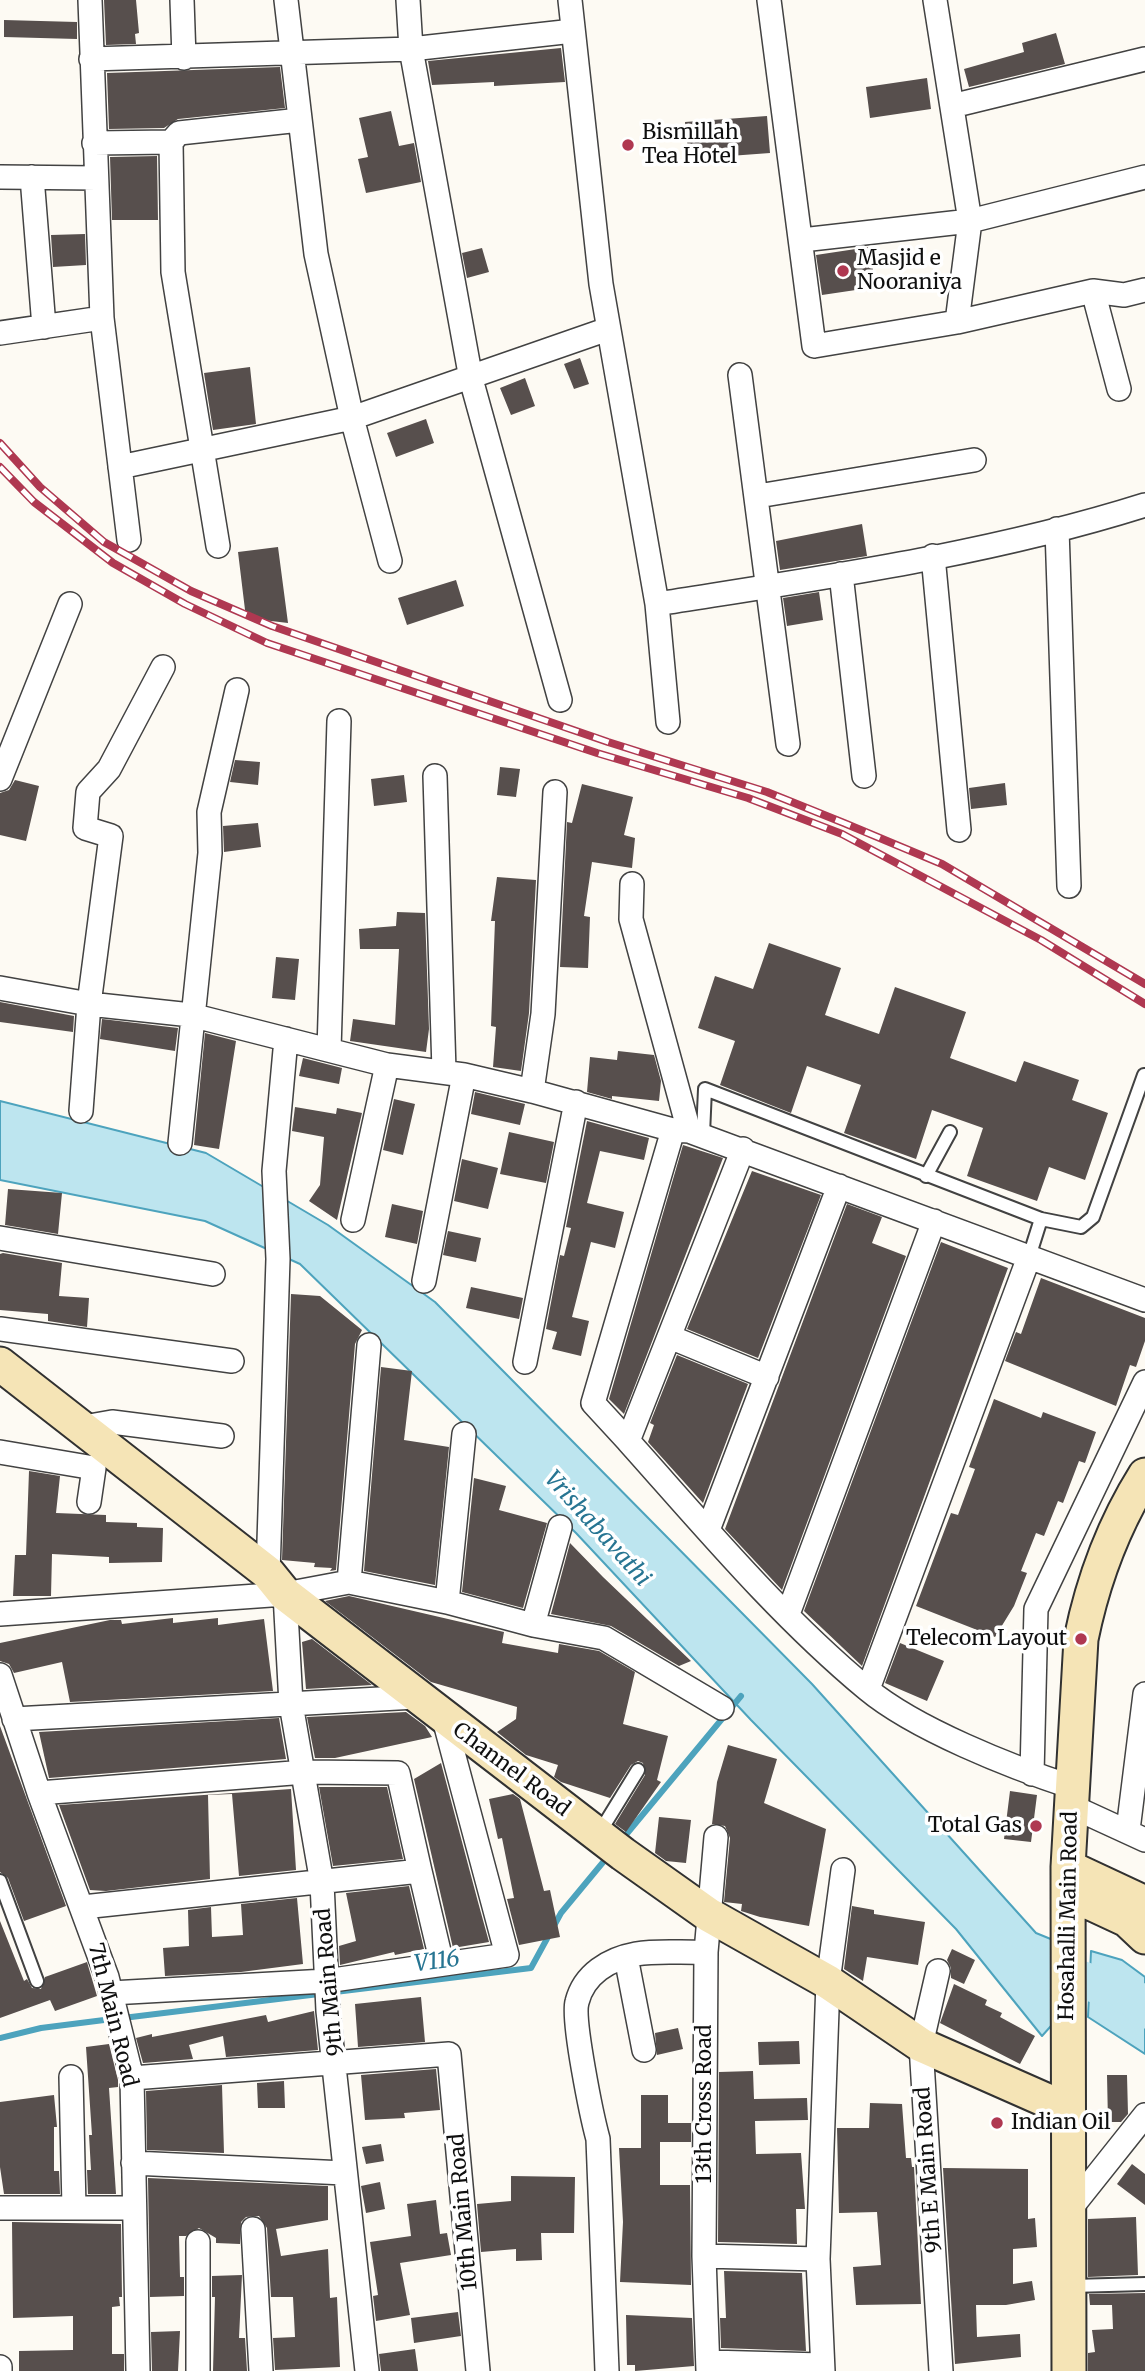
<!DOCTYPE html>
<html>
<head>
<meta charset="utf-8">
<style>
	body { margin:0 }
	canvas { display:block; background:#fdfaf3 }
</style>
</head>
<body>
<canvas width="1145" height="2371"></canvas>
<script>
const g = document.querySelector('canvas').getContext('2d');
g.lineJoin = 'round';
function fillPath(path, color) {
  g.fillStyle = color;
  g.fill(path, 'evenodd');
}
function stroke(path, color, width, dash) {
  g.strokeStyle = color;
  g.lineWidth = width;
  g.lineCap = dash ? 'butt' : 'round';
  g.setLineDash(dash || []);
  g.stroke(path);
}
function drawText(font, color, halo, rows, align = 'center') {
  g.font = font + ' Merriweather,serif';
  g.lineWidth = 7;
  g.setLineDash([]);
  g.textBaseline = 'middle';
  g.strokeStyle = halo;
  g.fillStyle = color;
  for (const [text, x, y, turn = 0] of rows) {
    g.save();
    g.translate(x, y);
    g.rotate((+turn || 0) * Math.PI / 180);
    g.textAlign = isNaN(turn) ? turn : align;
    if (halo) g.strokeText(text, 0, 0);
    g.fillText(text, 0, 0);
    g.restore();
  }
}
const water = new Path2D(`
	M0,1101L206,1153L328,1225L435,1302L812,1684L1036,1933L1058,1942L1059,2017L1042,2036L956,1929L751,1720L576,1533L300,1264L205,1221L0,1180Z
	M1091,1951L1122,1960L1145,1977V2054L1088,2017Z`);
const stream = new Path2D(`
	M620,1842L741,1696
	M123,2018L531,1968L561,1913L609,1855
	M0,2038L41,2028L112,2019`);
const river = new Path2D(`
	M1037,1963L1135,1999L1145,2010`);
const building = new Path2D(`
	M104,0H136L139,33L135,34L136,44L106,45Z
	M4,20L77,22V39L4,37Z
	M1056,33L1065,64L969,87L964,69L1024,52L1022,43Z
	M561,48L565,82L494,86V82L432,85L428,61Z
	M280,67L285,108L178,119L164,128L109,129L107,73Z
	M927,78L931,109L870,118L866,87Z
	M391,111L399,146L414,143L421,182L366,193L358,159L368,157L359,118Z
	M767,116L770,153L689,159L685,122Z
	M157,156L158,220H112L110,157Z
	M85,234L86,265L53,267L51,235Z
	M869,247L876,287L822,295L816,255Z
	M482,248L489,272L467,278L462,253Z
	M580,358L589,384L574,389L564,364Z
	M250,367L256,424L213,430L204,373Z
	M525,378L535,406L511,415L500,388Z
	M426,419L434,443L396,457L387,433Z
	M862,524L867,556L780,570L776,541Z
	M278,547L288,623L246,618L238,552Z
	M456,580L464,606L407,625L398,598Z
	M819,592L823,620L787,626L783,598Z
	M235,760L260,762L258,785L230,782Z
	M500,767L520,769L516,797L497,795Z
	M404,775L407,802L374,806L371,779Z
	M15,780L39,786L26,841L0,835V793L9,790Z
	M1005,783L1007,805L971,809L969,788Z
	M582,784L633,797L624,835L635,838L632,868L592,862L584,916L590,917L588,968L560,967L567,822L572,823Z
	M258,823L261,847L224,852L223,826Z
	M497,877L536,880L529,1013L521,1071L493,1067L496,1027L491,1026L495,921H491Z
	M397,912L425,913L429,1029L426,1052L350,1041L353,1019L395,1025L399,949H360L359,929L396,926Z
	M769,943L841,968L825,1015L879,1034L895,987L966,1012L950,1058L1016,1082L1024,1061L1079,1080L1072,1100L1108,1113L1085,1180L1049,1167L1037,1201L967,1176L983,1128L932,1110L916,1159L844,1133L861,1085L807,1066L791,1113L720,1085L735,1041L698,1028L715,976L753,989Z
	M276,957L299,959L295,1000L272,998Z
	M0,1002L74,1016L73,1032L0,1022Z
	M102,1019L178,1028L175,1051L100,1039Z
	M205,1033L236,1041L219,1149L194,1145Z
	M618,1051L654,1055L661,1081L659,1101L612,1096V1099L587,1092L590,1057L617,1060Z
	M303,1058L342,1068L339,1084L299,1076Z
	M475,1092L525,1104L520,1125L471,1114Z
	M394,1099L415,1104L403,1155L383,1150Z
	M295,1107L336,1114L337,1108L362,1113L337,1220L309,1201L320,1185L324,1137L292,1131Z
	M587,1121L649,1138L644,1160L600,1151L587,1203L624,1212L615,1248L591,1242L572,1317L589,1321L581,1356L552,1349L557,1332L546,1329L560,1255L564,1256L571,1228L566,1227Z
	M509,1132L554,1142L546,1183L500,1174Z
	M683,1145L723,1158L624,1414L609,1399Z
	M462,1159L498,1168L488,1209L454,1201Z
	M752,1171L821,1195L758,1358L687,1329Z
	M8,1189L62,1193L58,1234L5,1225Z
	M392,1204L423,1211L417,1244L385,1237Z
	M847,1204L882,1217L872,1243L906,1256L782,1590L725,1529Z
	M448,1231L481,1238L476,1262L443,1255Z
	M941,1242L1008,1268L862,1666L804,1611Z
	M3,1253L62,1263L59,1296L89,1298L87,1327L48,1321V1314L0,1310V1254Z
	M1041,1278L1145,1318V1341L1136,1367L1130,1365L1116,1406L1005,1361L1016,1332L1021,1334Z
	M471,1287L523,1298L519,1319L466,1308Z
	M291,1294L320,1296L362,1330L355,1344L336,1570L330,1571L332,1568L314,1567L315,1563L282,1560Z
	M677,1355L748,1384L703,1503L648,1442L654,1425L650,1423Z
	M381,1367L412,1371L404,1440L449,1447L435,1585L364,1571Z
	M994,1399L1041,1418L1043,1412L1096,1432L1085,1463L1079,1461L1063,1503L1058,1501L1044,1536L1036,1533L1021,1571L1027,1573L1014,1606L995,1637L916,1606L951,1513L958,1515L975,1469L969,1467Z
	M29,1471L60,1476L56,1513L106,1515V1522L137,1523V1527L163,1528L162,1562L109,1563V1557L52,1554L51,1596H13L15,1555H26Z
	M474,1478L506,1486L499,1510L547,1523L523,1608L462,1592Z
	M570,1543L603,1577L691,1661L679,1666L611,1626L551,1614Z
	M349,1596L504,1632L502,1643L558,1653L559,1644L599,1651L635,1672L623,1724L668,1736L657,1780L661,1782L626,1832L615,1824L645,1775L643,1763L638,1761L631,1765L610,1798L561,1782L554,1777L558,1765L526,1755L497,1732L516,1719L517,1707L431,1682L325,1601Z
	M173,1618V1623L218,1618V1625L264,1619L273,1691L70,1702L62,1662L14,1673L9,1664L0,1661V1643L110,1620H121L122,1624Z
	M312,1639L372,1685L306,1689L302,1642Z
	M900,1643L944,1661L927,1701L885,1683Z
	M406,1712L425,1726L432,1737L335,1758H315L307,1717Z
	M279,1718L286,1759L49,1778L39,1732Z
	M0,1726L66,1906L24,1921L8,1878L0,1872Z
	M728,1745L777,1759L764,1803L826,1829L809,1926L760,1917L741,1911L742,1904L724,1902L730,1838L725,1826L712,1824L717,1782Z
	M441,1763L478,1902L489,1942L453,1948L414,1779Z
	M319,1787H387L403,1859L333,1866Z
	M291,1789L296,1870L239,1876L232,1794L208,1795L210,1879L106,1891L90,1890L59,1805Z
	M1010,1791L1037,1795L1031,1842L1004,1839Z
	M513,1794L520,1799L544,1891L550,1890L560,1937L519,1945L507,1899L514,1898L502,1838L498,1839L489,1799Z
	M659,1817L691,1820L686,1863L666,1861L655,1853Z
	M409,1886L424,1949L395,1955L394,1952L340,1965L339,1946L356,1941L346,1893Z
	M297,1898L303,1964L241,1972L165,1976L163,1948L189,1946L188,1910L211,1907L212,1937L243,1935L241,1904Z
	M852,1906L874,1910V1914L925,1922L918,1965L867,1957L863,1981L844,1969Z
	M0,1921L24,1981L27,1979L32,1988L41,1989L45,1977L87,1962L97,1996L55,2011L50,2000L0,2018Z
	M952,1949L975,1960L964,1984L951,1978V1968L947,1960Z
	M954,1984L987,2000L985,2005L1002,2013L1000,2017L1035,2036L1020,2064L940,2023Z
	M421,1997L425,2042L358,2047L355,2004Z
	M314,2011L318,2050L226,2057L223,2036L189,2045L193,2059L143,2063L136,2038L152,2034V2037L266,2015L268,2022Z
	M678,2028L683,2049L657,2055L655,2033Z
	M799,2041L800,2064L759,2065L758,2042Z
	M109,2044L118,2080V2087L109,2088L116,2194H88L87,2170H91L89,2135H92L86,2047Z
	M436,2069L440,2110L404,2113L405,2118L365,2120L361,2075Z
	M753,2071L754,2099L807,2098L808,2120L755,2121L756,2154L801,2153L805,2209H796L797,2244L718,2242L719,2072Z
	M1107,2075H1127L1128,2114L1121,2122H1108Z
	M284,2081L285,2108H258L257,2083Z
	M222,2085L224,2153L147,2150L146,2091Z
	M54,2095L57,2127H54V2171H59L60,2194H4L0,2167V2102Z
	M641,2095H668V2123H691V2142H660V2185H690L691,2285L620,2282L623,2222L619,2148H641Z
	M870,2103L902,2104L906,2158H911L912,2167H914L921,2304L856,2305L853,2267L881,2265L877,2212L839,2213L837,2128H869Z
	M381,2144L384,2161L366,2164L362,2147Z
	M1132,2164L1145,2174V2205L1117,2184Z
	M943,2168L1028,2169V2219L1035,2218L1037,2247L1013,2249V2284L1032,2281L1035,2300L1006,2305H976L977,2337L1020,2334L1021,2357L955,2364Z
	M511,2176L575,2177L574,2233H541L542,2260L516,2261V2249L481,2252L477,2204L511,2201Z
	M148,2178L328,2186V2220L276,2229L281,2256L328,2249L330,2298L337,2297L340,2367L275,2370L273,2338L295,2337L293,2297H271L267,2228L259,2216L246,2217L241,2222L240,2244L216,2243V2238L199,2228L186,2236H179L180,2277H184V2296L150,2297Z
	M380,2182L385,2209L366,2213L361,2186Z
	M436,2200L440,2234L447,2233L451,2255L400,2263L410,2315L376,2321L373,2296L378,2295L370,2242L411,2236L407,2204Z
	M1136,2217L1138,2275L1088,2277V2219Z
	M12,2222L121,2224L122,2297H119L120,2306L112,2307V2354H124V2371H19V2351L73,2350V2316L13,2318Z
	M724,2271L802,2273L806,2351L721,2348L720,2318H726Z
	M242,2275L239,2338H245L247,2371H213L215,2297H212V2276Z
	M1145,2293V2371H1088V2353L1095,2352L1092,2330L1113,2329L1112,2305H1090L1089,2294Z
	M458,2312L461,2336L414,2343L411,2318Z
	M626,2315L692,2318L694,2366L635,2371V2365H627Z
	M180,2331L178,2371H152L151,2332Z
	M415,2349L418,2371H381L379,2354Z`);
const lane = new Path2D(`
	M703,1134L705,1089L1041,1219
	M926,1176L950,1132
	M1029,1257L1041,1219L1081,1227L1093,1217L1144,1075
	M598,1835L638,1770
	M0,1881L37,1981
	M1072,2286L1145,2284`);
const street = new Path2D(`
	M90,0L102,318L129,540
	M182,0L184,58
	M286,0L316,254L352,418L390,561
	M408,0L411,49L471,379L560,700
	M570,0L601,284L657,604L668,722
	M769,0L814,346L957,322L1093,291L1124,295L1145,290
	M935,0L970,221L957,322
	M91,59L411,49L573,31
	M952,106L1145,59
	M94,143L171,142
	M0,177L96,178
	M32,177L44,327
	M802,240L970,221L1145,177
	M1093,291L1119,389
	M0,333L102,318
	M740,375L788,744
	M120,467L352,418L608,329
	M758,496L974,460
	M1057,529L1069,886
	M218,546L173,272L171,142L179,133L300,120
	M933,556L959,830
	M841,574L864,776
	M657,604C820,578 987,555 1145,505
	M435,776L444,1071
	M0,779L70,604
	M632,884L631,919L689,1131
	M0,988L89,1004L191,1015L387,1065L464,1075L532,1091L673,1130L689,1131L1145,1300
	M329,1050L339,721
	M532,1091L543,1014L555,792
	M81,1111L89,1004L111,836L85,828L88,792L109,769L163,667
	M180,1143L210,853L209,812L237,690
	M743,1149L628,1441C704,1526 779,1616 867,1689C915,1729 1011,1767 1072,1787
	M353,1220L387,1065
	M0,1238L213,1274
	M424,1281L464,1075
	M0,1329L232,1361
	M670,1337L767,1377
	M525,1362L576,1102
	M78,1428L112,1422L222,1436
	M628,1441L593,1403L673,1130
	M0,1452L94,1468L89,1502
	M708,1530L839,1186
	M268,1573L278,1259L274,1171L286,1039
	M349,1582L369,1345
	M285,1594L291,1704L322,1883L328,2011L367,2371
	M447,1602L464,1434
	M0,1614L285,1594L349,1582L447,1602L533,1625L604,1638L722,1708
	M788,1614L934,1221
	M533,1625L560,1527
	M0,1675L39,1793L107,1977L132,2078L138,2371
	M868,1689L1029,1257
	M14,1719L416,1697
	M1032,1774L1036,1609L1145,1382
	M39,1793L305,1772L398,1773L420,1871
	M1071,1806L1145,1840
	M1128,1830L1145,1694
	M83,1907L420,1871L442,1964
	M626,1957L644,2050
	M938,1971L921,2045L941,2371
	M111,1993L326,1981L507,1955L444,1719
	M71,2077L74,2208
	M132,2078L449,2054L478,2371
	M133,2163L344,2173
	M0,2208H134
	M1067,2213L1145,2115
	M253,2229L261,2371
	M198,2242V2371
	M704,2256L818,2259
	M708,2362L822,2365
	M0,2367V2371
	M607,2371L598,2139C592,2117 572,2020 577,2002C584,1974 609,1959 636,1954C658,1950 683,1953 706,1952
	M708,2371L704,2256L706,1952L716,1837
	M823,2371L818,2259L828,1982L843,1870`);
const secondary = new Path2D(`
	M0,1364L268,1573L285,1594L623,1854L709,1915L828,1982L921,2045L1066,2109
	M1068,1867L1145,1903
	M1069,1893L1127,1920L1145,1937
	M1069,2371L1068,1867L1081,1639C1093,1580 1113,1526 1145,1475`);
const rail = new Path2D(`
	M0,443L40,487L104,542L191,591L272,626L608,742L767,792L844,823L942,864L1145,984
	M0,467L34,502L113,563L185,604L267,643L597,753L748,798L842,834L1041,940L1145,1004`);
const markers = [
	[628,145,7,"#af3851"],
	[843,271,7,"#af3851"],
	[1081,1639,7,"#af3851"],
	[1036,1826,7,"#af3851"],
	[997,2123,7,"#af3851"]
];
const poiNames = [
	["Bismillah",642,133],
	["Tea Hotel",642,157],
	["Masjid e",857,259],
	["Nooraniya",857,283],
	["Telecom Layout",1067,1639,"right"],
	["Total Gas",1022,1826,"right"],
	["Indian Oil",1011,2123]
];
const streetNames = [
	["Channel Road",511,1770,37],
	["Hosahalli Main Road",1069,1916,-89],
	["9th Main Road",330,1982,-95],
	["7th Main Road",112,2015,76],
	["13th Cross Road",705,2104,-90],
	["9th E Main Road",929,2170,-94],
	["10th Main Road",464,2212,-95]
];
const waterNames = [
	["Vrishabavathi",597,1529,48],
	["V116",437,1962,-7]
];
fillPath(water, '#bde5ef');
stroke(water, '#4da3bd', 2);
stroke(stream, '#4da3bd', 6);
stroke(river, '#bde5ef', 37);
fillPath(building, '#574f4d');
stroke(lane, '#424242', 16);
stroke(street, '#424242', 26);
stroke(secondary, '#313131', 37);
stroke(lane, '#fff', 12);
stroke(street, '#fff', 23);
stroke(secondary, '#f5e4b6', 33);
stroke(rail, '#af3851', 8);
stroke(rail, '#fff', 5, [16]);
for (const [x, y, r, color] of markers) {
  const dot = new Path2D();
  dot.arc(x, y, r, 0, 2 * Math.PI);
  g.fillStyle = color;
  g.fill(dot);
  stroke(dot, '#fff', 2.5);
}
drawText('21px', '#0f0f0f', '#fff', poiNames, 'left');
drawText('21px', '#0f0f0f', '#fff', streetNames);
drawText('italic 23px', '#277592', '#fff', waterNames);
</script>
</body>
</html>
